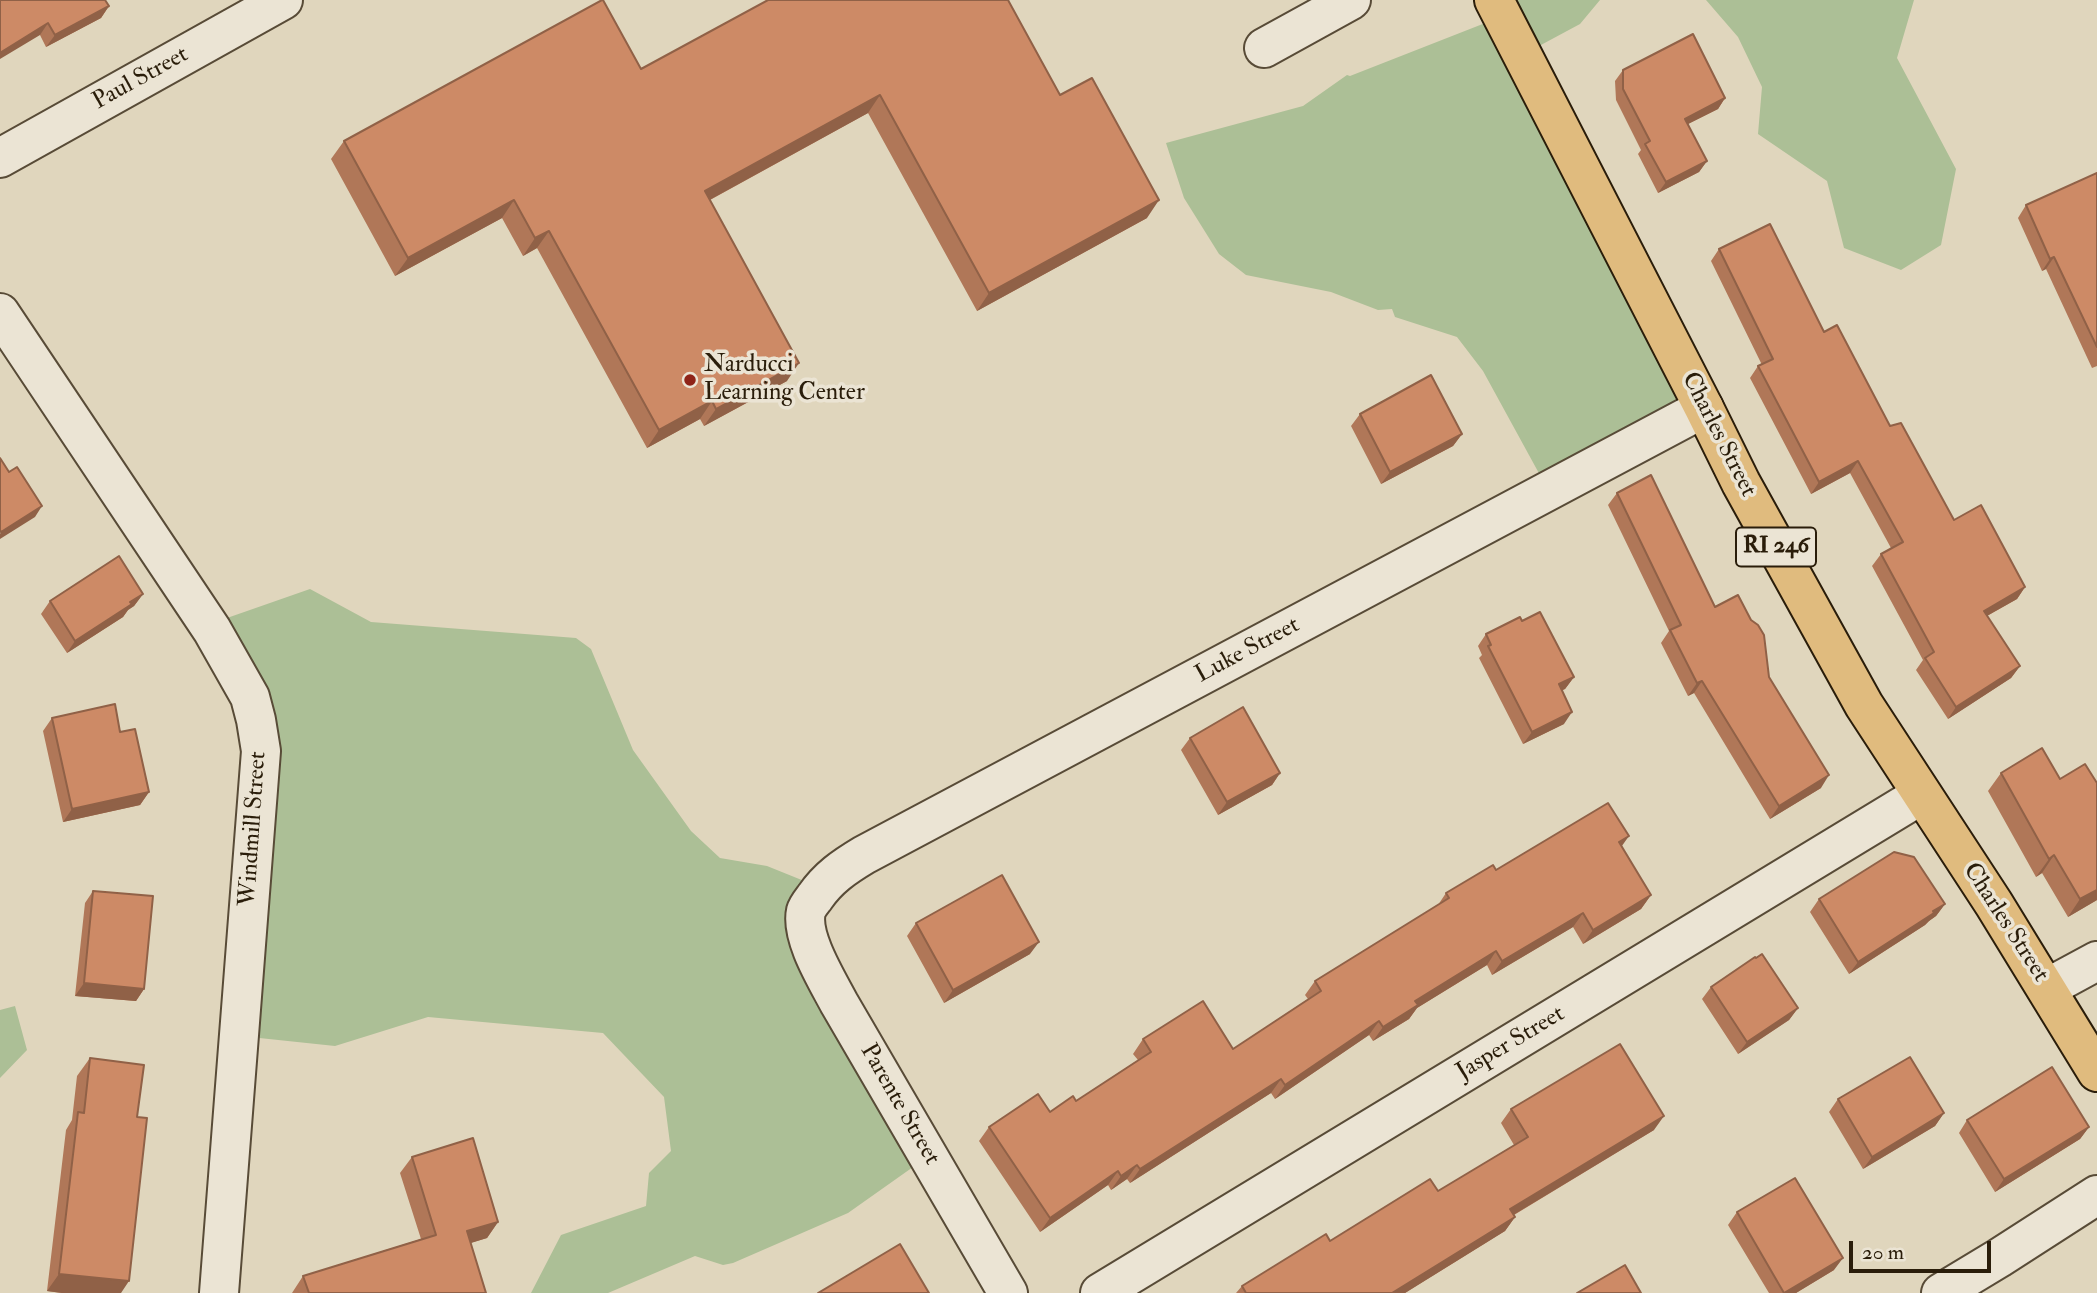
<!DOCTYPE html>
<html>
<head>
<meta charset="utf-8">
<style>
	body { margin:0 }
	#map { position:relative; width:2097px; height:1293px; overflow:hidden; background:#e0d6bd; font-family:"IM FELL Double Pica",serif }
	canvas { display:block }
	.scale { position:absolute; left:1849px; top:1241px; width:142px; height:32px; box-sizing:border-box; border:4px solid #2a1d0a; border-top:0; padding-left:9px; font-size:21px; line-height:24px; white-space:nowrap; color:#2a1d0a; -webkit-text-stroke:5px #ebe4d4; paint-order:stroke }
</style>
</head>
<body>
<div id="map">
<canvas width="2097" height="1293"></canvas>
<div class="scale">20 m</div>
</div>
<script>
const g = document.querySelector('canvas').getContext('2d');
g.lineJoin = 'round';
function fillPath(path, color) {
  g.fillStyle = color;
  g.fill(path, 'evenodd');
}
function stroke(path, color, width, dash) {
  g.strokeStyle = color;
  g.lineWidth = width;
  g.lineCap = dash ? 'butt' : 'round';
  g.setLineDash(dash || []);
  g.stroke(path);
}
function drawText(font, color, halo, rows, align = 'center') {
  g.font = font + ' "IM FELL Double Pica",serif';
  g.lineWidth = 7;
  g.setLineDash([]);
  g.textBaseline = 'middle';
  g.strokeStyle = halo;
  g.fillStyle = color;
  for (const [text, x, y, turn = 0] of rows) {
    g.save();
    g.translate(x, y);
    g.rotate((+turn || 0) * Math.PI / 180);
    g.textAlign = isNaN(turn) ? turn : align;
    if (halo) g.strokeText(text, 0, 0);
    g.fillText(text, 0, 0);
    g.restore();
  }
}
const green = new Path2D(`
	M1492,0H1600L1580,24L1526,53L1691,395L1541,477L1483,371L1457,337L1395,317L1392,309L1378,310L1331,292L1246,275L1219,254L1184,198L1166,143L1303,106L1347,75L1350,76L1498,18Z
	M1706,0H1914L1897,58L1956,169L1941,245L1901,270L1844,248L1827,181L1758,134L1762,87L1738,37Z
	M310,589L371,622L576,638L591,649L633,750L691,831L720,858L767,866L824,889L822,941L930,1155L848,1213L733,1263L723,1265L695,1256L608,1293H531L561,1235L646,1206L649,1173L671,1151L664,1097L603,1033L428,1017L335,1046L231,1035L252,714L207,625Z
	M15,1006L27,1050L0,1078V1010Z`);
const street = new Path2D(`
	M1264,48L1351,0
	M0,158L283,0
	M0,313L212,630L250,697L256,720L261,751L219,1293
	M2047,988L2097,961
	M1008,1293L839,1003C827,980 800,937 806,911C807,907 812,901 815,897C828,878 844,867 864,855L1704,408
	M1100,1293L1921,795
	M1941,1293L1999,1258L2097,1195`);
const primary = new Path2D(`
	M1494,0L1704,408L1741,483L1864,705L1994,904L2097,1072`);
const wall = new Path2D(`
	M0,0L109,6L101,18L46,47L40,35Z
	M641,69L1060,95L1147,218L977,311L868,113L710,200L787,381L704,426L700,419L647,448L537,248L523,256L502,218L395,276L331,159L344,141Z
	M1623,70L1725,98L1718,109L1688,124L1707,161L1699,172L1658,193L1638,154L1641,150L1616,100L1615,81Z
	M2097,173V366L2092,368L2046,269L2042,271L2018,218L2026,205Z
	M1719,249L1824,332L1954,520L2025,587L2017,599L1987,616L2020,666L2011,678L1948,719L1916,670L1923,660L1872,566L1881,554L1891,548L1850,473L1811,494L1750,378L1758,366L1762,365L1711,261Z
	M1360,414L1462,434L1453,446L1381,484L1351,426Z
	M1617,493L1715,607L1769,677L1821,788L1770,819L1694,693L1688,696L1661,643L1669,631L1608,505Z
	M143,594L134,606L128,610L123,617L67,653L41,614L50,601Z
	M1486,634L1574,677L1565,689L1562,690L1564,724L1523,744L1479,658L1482,655L1478,646Z
	M52,718L120,732L149,792L140,805L63,822L43,731Z
	M1190,738L1280,773L1272,785L1218,815L1181,750Z
	M2001,773L2097,783V900L2068,917L2042,873L2036,877L1988,791Z
	M1621,846L1651,895L1641,909L1583,944L1573,927L1492,975L1487,965L1417,1008L1409,1019L1373,1041L1369,1035L1275,1099L1271,1093L1130,1183L1127,1179L1111,1190L1108,1185L1040,1232L979,1141L989,1127L1050,1112L1076,1101L1138,1060L1133,1054L1143,1039L1233,1049L1308,999L1305,995L1315,981L1438,905L1446,893L1496,870Z
	M93,891L144,989L136,1001L75,996L85,903Z
	M1819,899L1945,904L1936,916L1929,921L1925,925L1849,974L1810,912Z
	M916,923L1030,954L944,1003L907,936Z
	M1711,987L1798,1008L1789,1020L1738,1054L1702,999Z
	M90,1058L137,1117L121,1293H62L47,1291L66,1130L72,1120L77,1076Z
	M1838,1099L1944,1113L1935,1126L1863,1169L1829,1112Z
	M1511,1109L1654,1130L1514,1215L1515,1217L1505,1231L1405,1293H1236L1242,1286L1330,1241L1438,1191L1514,1145L1501,1123Z
	M1967,1120L2089,1127L2080,1139L1995,1192L1959,1133Z
	M412,1157L498,1222L487,1238L470,1243L486,1293H292L303,1276L421,1239L400,1173Z
	M1737,1212L1834,1270L1796,1293H1769L1728,1225Z`);
const shadedWall = new Path2D(`
	M109,6L101,18L46,47L55,35Z
	M48,23L40,35L0,59V53Z
	M880,95L868,113L693,209L705,191Z
	M1725,98L1718,109L1678,129L1685,119Z
	M1707,161L1699,172L1658,193L1666,182Z
	M514,200L502,218L395,276L408,258Z
	M1159,200L1147,218L977,311L989,293Z
	M549,231L537,248L523,256L535,238Z
	M2054,257L2046,269L2042,271L2050,259Z
	M799,363L787,381L704,426L716,409Z
	M712,401L700,419L647,448L659,430Z
	M1462,434L1453,446L1381,484L1390,472Z
	M1858,461L1850,473L1811,494L1819,482Z
	M42,506L35,517L0,539V534L1,532Z
	M2025,587L2017,599L1976,622L1984,611Z
	M143,594L134,606L128,610L123,617L67,653L75,641Z
	M2020,666L2011,678L1948,719L1956,707Z
	M1574,677L1565,689L1550,696L1559,684Z
	M1702,681L1694,693L1688,696L1697,683Z
	M1572,712L1564,724L1523,744L1532,732Z
	M1280,773L1272,785L1218,815L1227,802Z
	M1829,775L1821,788L1770,819L1779,806Z
	M149,792L140,805L63,822L72,809Z
	M1629,836L1619,850V842Z
	M2054,855L2042,873L2036,877L2049,859Z
	M2097,890V900L2068,917L2080,899Z
	M1651,895L1641,909L1583,944L1593,930Z
	M1945,904L1936,916L1929,921L1925,925L1849,974L1858,962L1933,911Z
	M1583,913L1573,927L1492,975L1502,961Z
	M1039,942L1030,954L944,1003L953,990Z
	M1496,951L1487,965L1417,1008L1409,1019L1373,1041L1383,1027L1415,1001Z
	M84,983L144,989L136,1001L75,996Z
	M1798,1008L1789,1020L1738,1054L1747,1042Z
	M1379,1021L1369,1035L1275,1099L1285,1085Z
	M1281,1079L1271,1093L1130,1183L1140,1169Z
	M1944,1113L1935,1126L1863,1169L1872,1157Z
	M1664,1116L1654,1130L1500,1223L1510,1209Z
	M2089,1127L2080,1139L1995,1192L2004,1179Z
	M1137,1165L1127,1179L1111,1190L1121,1176Z
	M1118,1171L1108,1185L1040,1232L1050,1218Z
	M1515,1217L1505,1231L1405,1293H1392Z
	M498,1222L487,1238L455,1248L467,1231Z
	M1843,1258L1834,1270L1796,1293H1784Z
	M59,1274L129,1281L121,1293H62L47,1291Z`);
const building = new Path2D(`
	M0,0H105L109,6L55,35L48,23L0,53Z
	M602,0H603L641,69L768,0H1008L1060,95L1092,78L1159,200L989,293L880,95L705,191L799,363L716,409L712,401L659,430L549,231L535,238L514,200L408,258L344,141Z
	M1693,34L1725,98L1685,119L1707,161L1666,182L1645,144L1650,141L1623,89V70Z
	M2097,173V347L2054,257L2050,259L2026,205Z
	M1770,224L1824,332L1837,325L1890,426L1901,423L1954,520L1981,505L2025,587L1984,611L2020,666L1956,707L1925,658L1934,652L1881,554L1903,542L1858,461L1819,482L1758,366L1773,359L1719,249Z
	M1431,375L1462,434L1390,472L1360,414Z
	M0,458L9,472L17,467L42,506L1,532L0,530Z
	M1651,475L1715,607L1738,595L1751,620L1758,625L1764,635L1769,677L1829,775L1779,806L1702,681L1697,683L1670,630L1681,625L1617,493Z
	M119,556L143,594L130,602L132,604L75,641L50,601Z
	M1540,612L1574,677L1559,684L1572,712L1532,732L1488,646L1491,645L1486,634L1520,617L1522,621Z
	M115,704L120,732L135,729L149,792L72,809L52,718Z
	M1243,707L1280,773L1227,802L1190,738Z
	M2042,748L2060,779L2085,764L2097,783V890L2080,899L2054,855L2049,859L2001,773Z
	M1608,803L1629,836L1619,842L1651,895L1593,930L1583,913L1502,961L1496,951L1415,1001L1418,1005L1383,1027L1379,1021L1285,1085L1281,1079L1140,1169L1137,1165L1121,1176L1118,1171L1050,1218L989,1127L1038,1094L1050,1112L1073,1096L1076,1101L1151,1052L1143,1039L1203,1001L1233,1049L1321,991L1315,981L1449,898L1446,893L1493,865L1496,870Z
	M1894,852L1914,857L1945,904L1933,911L1934,913L1858,962L1819,899Z
	M1002,875L1039,942L953,990L916,923Z
	M93,891L153,896L144,989L84,983Z
	M1762,954L1798,1008L1747,1042L1711,987L1755,957L1756,958Z
	M1620,1044L1664,1116L1510,1209L1515,1217L1392,1293H1246L1242,1286L1326,1234L1330,1241L1430,1179L1438,1191L1528,1137L1511,1109Z
	M1910,1057L1944,1113L1872,1157L1838,1099Z
	M90,1058L144,1065L137,1117L147,1118L129,1281L59,1274L78,1112L84,1113Z
	M2052,1067L2089,1127L2004,1179L1967,1120Z
	M473,1138L498,1222L467,1231L486,1293H309L303,1276L436,1235L412,1157Z
	M1795,1178L1843,1258L1784,1293L1737,1212Z
	M900,1244L929,1293H818Z
	M1625,1265L1641,1293H1577Z`);
const markers = [
	[690,380,7,"#8f2418"]
];
const shields = [
	[1776,547,80]
];
const shieldNames = [
	["RI 246",1776,547]
];
const streetNames = [
	["Paul Street",141,79,-29],
	["Charles Street",1718,435,63],
	["Luke Street",1248,651,-28],
	["Windmill Street",254,829,-86],
	["Charles Street",2005,923,57],
	["Jasper Street",1511,1044,-31],
	["Parente Street",899,1105,60]
];
const poiNames = [
	["Narducci",704,366],
	["Learning Center",704,394]
];
fillPath(green, '#acbf96');
stroke(street, '#584b37', 42);
stroke(primary, '#2a1d0a', 42);
stroke(street, '#ebe4d4', 38);
stroke(primary, '#e0bb7e', 38);
fillPath(wall, '#b07758');
fillPath(shadedWall, '#906147');
fillPath(building, '#cd8a66');
stroke(building, '#906147', 2);
for (const [x, y, r, color] of markers) {
  const dot = new Path2D();
  dot.arc(x, y, r, 0, 2 * Math.PI);
  g.fillStyle = color;
  g.fill(dot);
  stroke(dot, '#ebe4d4', 2.5);
}
for (const [x, y, w] of shields) {
  const box = new Path2D();
  box.roundRect(x - w / 2, y - 19.5, w, 39, 5);
  g.fillStyle = '#ebe4d4';
  g.fill(box);
  stroke(box, '#2a1d0a', 2);
}
drawText('bold 23px', '#2a1d0a', null, shieldNames);
drawText('24px', '#2a1d0a', '#ebe4d4', streetNames);
drawText('24px', '#2a1d0a', '#ebe4d4', poiNames, 'left');
</script>
</body>
</html>
